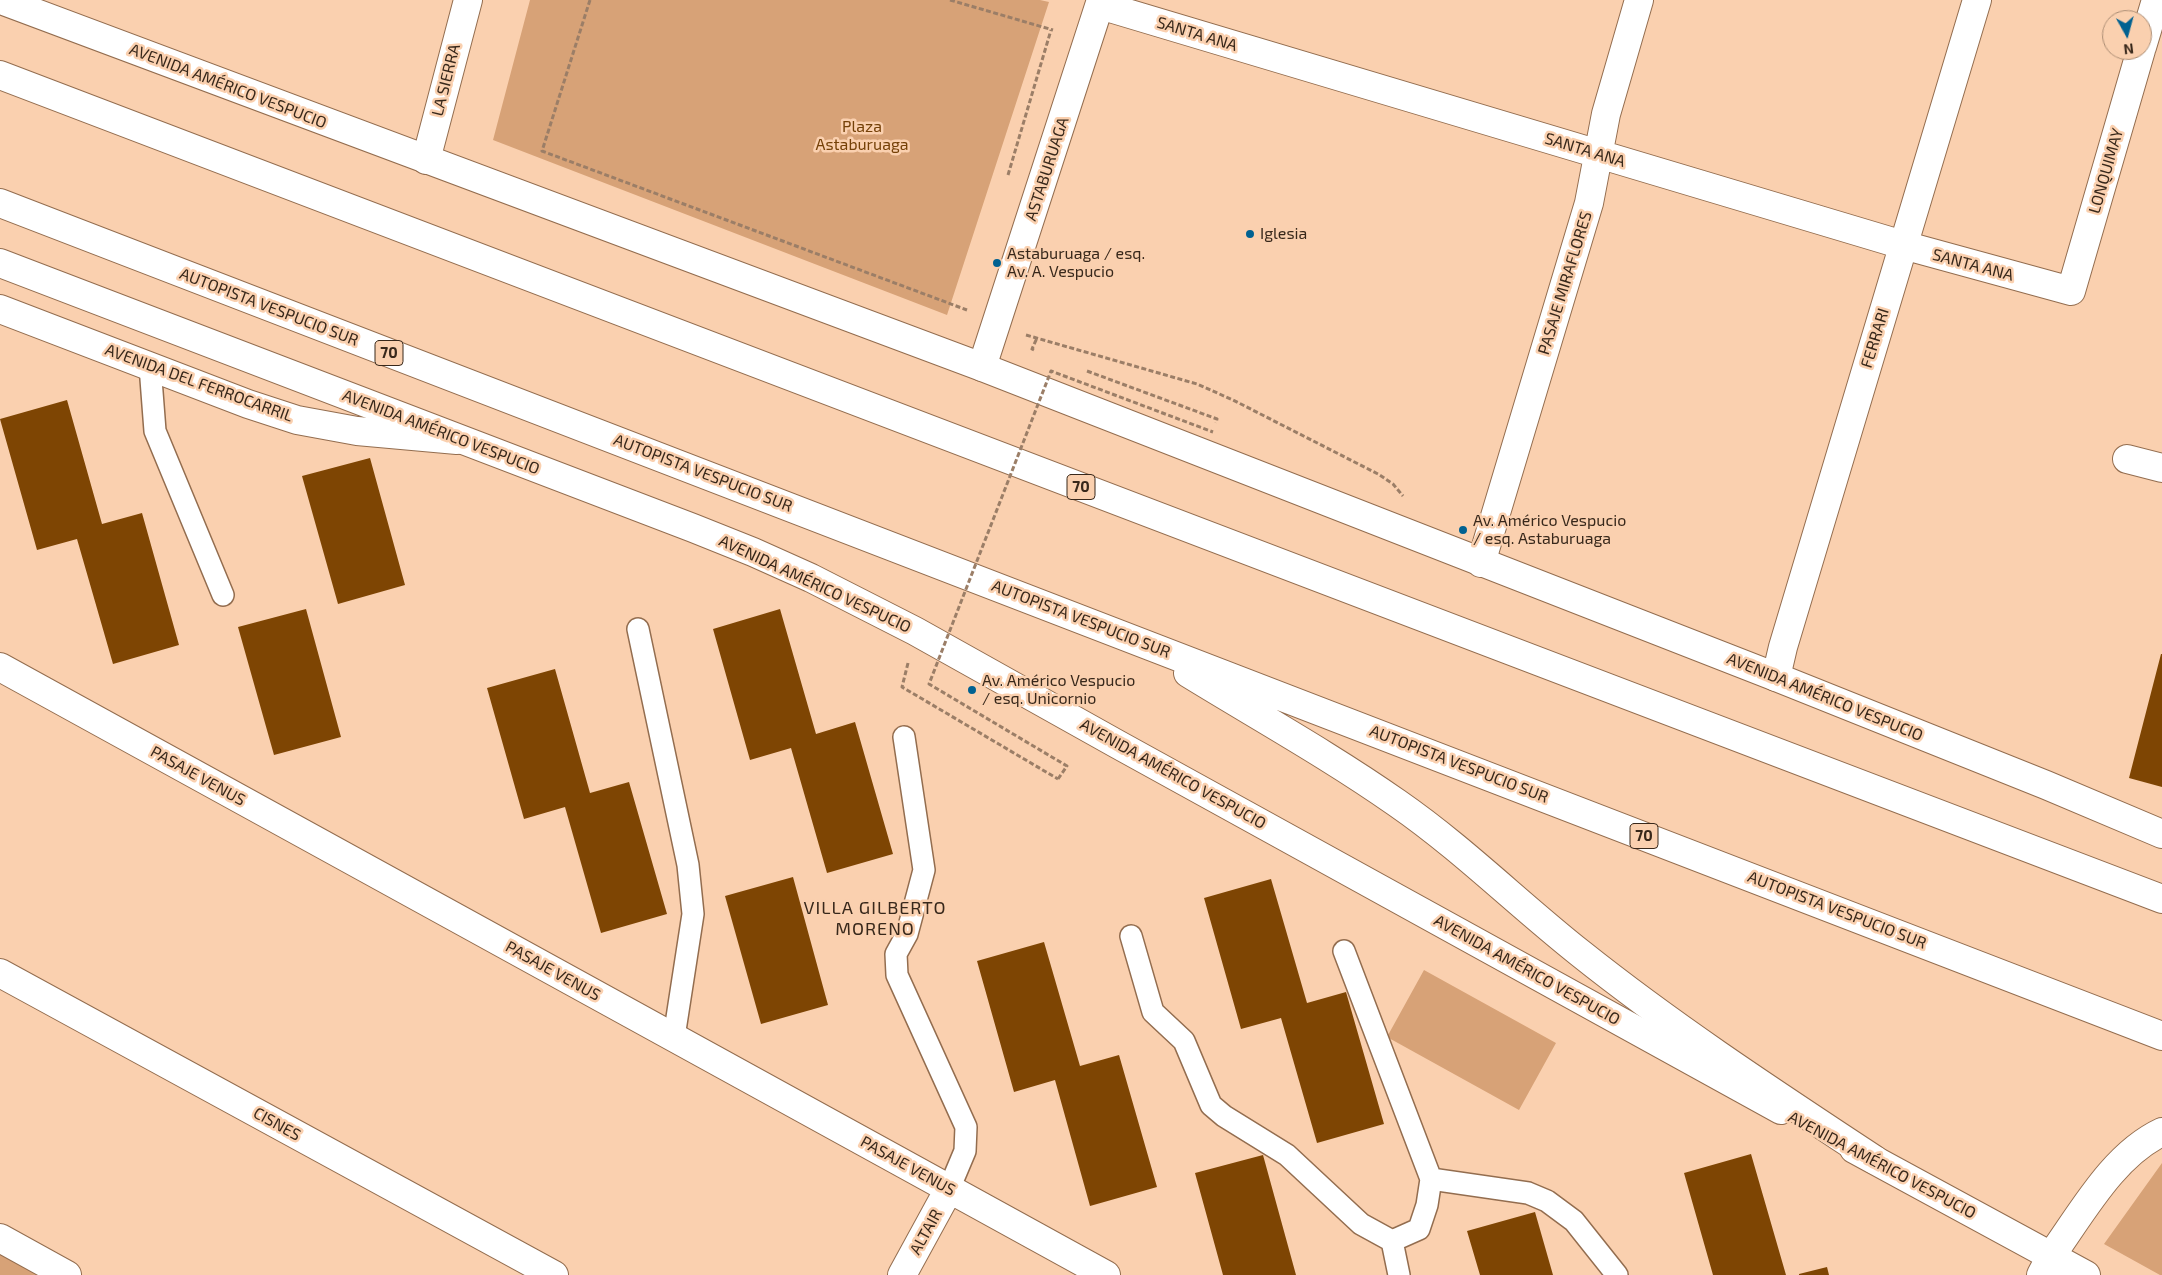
<!DOCTYPE html>
<html>
<head>
<meta charset="utf-8">
<style>
	body { margin:0 }
	#map { position:relative; width:2162px; height:1275px; overflow:hidden; background:#fad0af; font-family:"Exo 2",sans-serif }
	canvas { display:block }
	.north { position:absolute; left:2102px; top:10px; width:50px; height:50px; box-sizing:border-box; background:#fad0af; border:1px solid #ac8d74; border-radius:50%; rotate:173deg; font-size:14px; font-weight:700; line-height:20px; text-align:center; color:#38281b }
	.north::after { content:''; display:block; margin:auto; width:18px; height:22px; background:#006191; clip-path:polygon(50% 0,100% 100%,50% 72%,0 100%) }
</style>
</head>
<body>
<div id="map">
<canvas width="2162" height="1275"></canvas>
<div class="north">N</div>
</div>
<script>
const g = document.querySelector('canvas').getContext('2d');
g.lineJoin = 'round';
function fillPath(path, color) {
  g.fillStyle = color;
  g.fill(path, 'evenodd');
}
function stroke(path, color, width, dash) {
  g.strokeStyle = color;
  g.lineWidth = width;
  g.lineCap = dash ? 'butt' : 'round';
  g.setLineDash(dash || []);
  g.stroke(path);
}
function drawText(font, color, halo, rows, align = 'center') {
  g.font = font + ' "Exo 2",sans-serif';
  g.lineWidth = 5;
  g.setLineDash([]);
  g.textBaseline = 'middle';
  g.strokeStyle = halo;
  g.fillStyle = color;
  for (const [text, x, y, turn = 0] of rows) {
    g.save();
    g.translate(x, y);
    g.rotate((+turn || 0) * Math.PI / 180);
    g.textAlign = isNaN(turn) ? turn : align;
    if (halo) g.strokeText(text, 0, 0);
    g.fillText(text, 0, 0);
    g.restore();
  }
}
const green = new Path2D(`
	M530,0H1040L1049,2L947,315L493,140Z
	M1424,970L1556,1043L1519,1110L1387,1037Z
	M2162,1163V1275H2160L2104,1244Z
	M0,1252L41,1275H0Z`);
const building = new Path2D(`
	M67,400L102,524L142,513L179,645L113,664L77,539L37,550L0,419Z
	M370,458L405,585L338,604L302,476Z
	M306,609L341,737L274,755L238,627Z
	M780,609L816,734L855,722L893,854L827,873L791,748L750,760L713,629Z
	M2161,654H2162V787L2129,778Z
	M555,669L590,793L629,782L667,914L601,933L565,807L524,819L487,688Z
	M793,877L828,1005L761,1024L725,896Z
	M1271,879L1307,1003L1346,992L1384,1124L1317,1143L1281,1018L1241,1029L1204,898Z
	M1044,942L1080,1066L1119,1055L1157,1187L1090,1206L1055,1080L1014,1092L977,961Z
	M1751,1154L1786,1275H1713L1684,1173Z
	M1263,1155L1296,1275H1223L1195,1173Z
	M1535,1212L1553,1275H1480L1467,1231Z
	M1827,1267L1829,1275H1799V1274Z`);
const path = new Path2D(`
	M590,0L542,151L967,310
	M950,0L1053,30
	M1008,175L1051,30
	M1026,335L1197,384L1233,400L1378,474L1393,484L1403,496
	M1034,350L1032,349L1037,338
	M1087,371L1217,419L1216,423
	M908,663L902,687L1058,779`);
const service = new Path2D(`
	M150,366L155,431L223,595
	M638,629L688,865L693,914L674,1037
	M904,737L924,870L907,934L896,954L897,975L966,1127L965,1151L949,1189
	M1131,936L1153,1012L1184,1041L1211,1105L1224,1116L1287,1155L1361,1224L1392,1241L1399,1275
	M1344,951L1431,1179L1427,1205L1419,1229L1392,1241
	M1431,1179L1528,1193L1547,1201L1574,1221L1617,1275`);
const minor = new Path2D(`
	M1100,5L1903,245L2071,291L2141,50
	M2142,47L2156,0
	M426,160L468,0
	M982,367L1101,0
	M2127,459L2162,468
	M1481,563L1589,203L1606,114L1639,0
	M0,667L1106,1275
	M1776,677L1783,647L1977,0
	M0,973L554,1275
	M0,1238L67,1275
	M902,1275L949,1189
	M2041,1275L2051,1256`);
const tertiary = new Path2D(`
	M0,309L248,404L297,420L357,431L457,440`);
const secondary = new Path2D(`
	M1,0L982,367L1776,677L2046,785L2162,834
	M0,263L693,528L753,552L811,578L915,631L1117,744L1781,1110
	M1854,1149L2086,1275`);
const motorway = new Path2D(`
	M0,75L2162,899
	M0,203L2162,1036
	M1188,673C1258,716 1330,756 1397,803C1462,848 1518,904 1580,953C1674,1028 1775,1094 1875,1160
	M2051,1256C2082,1213 2113,1155 2162,1132`);
const pathBridge = new Path2D(`
	M1058,779L1067,766L929,684L1051,371L1213,432`);
const markers = [
	[1250,234,5,"#006191"],
	[997,263,5,"#006191"],
	[1463,530,5,"#006191"],
	[972,690,5,"#006191"]
];
const shields = [
	[389,353,28],
	[1081,487,28],
	[1644,836,28]
];
const shieldNames = [
	["70",389,353],
	["70",1081,487],
	["70",1644,836]
];
const streetNames = [
	["SANTA ANA",1197,34,17],
	["LA SIERRA",446,80,-76],
	["AVENIDA AMÉRICO VESPUCIO",228,86,21],
	["SANTA ANA",1585,150,17],
	["ASTABURUAGA",1047,169,-72],
	["LONQUIMAY",2106,171,-74],
	["SANTA ANA",1973,265,15],
	["PASAJE MIRAFLORES",1565,283,-73],
	["AUTOPISTA VESPUCIO SUR",269,307,21],
	["FERRARI",1875,338,-73],
	["AVENIDA DEL FERROCARRIL",199,383,20],
	["AVENIDA AMÉRICO VESPUCIO",441,432,21],
	["AUTOPISTA VESPUCIO SUR",703,473,21],
	["AVENIDA AMÉRICO VESPUCIO",815,584,25],
	["AUTOPISTA VESPUCIO SUR",1081,619,21],
	["AVENIDA AMÉRICO VESPUCIO",1825,697,22],
	["AUTOPISTA VESPUCIO SUR",1459,764,21],
	["AVENIDA AMÉRICO VESPUCIO",1173,774,29],
	["PASAJE VENUS",198,776,29],
	["AUTOPISTA VESPUCIO SUR",1837,910,21],
	["AVENIDA AMÉRICO VESPUCIO",1527,970,29],
	["PASAJE VENUS",553,971,29],
	["CISNES",277,1124,29],
	["AVENIDA AMÉRICO VESPUCIO",1882,1165,28],
	["PASAJE VENUS",908,1166,29],
	["ALTAIR",926,1232,-61]
];
const parkNames = [
	["Plaza",862,127],
	["Astaburuaga",862,145]
];
const poiNames = [
	["Iglesia",1260,234],
	["Astaburuaga / esq.",1007,254],
	["Av. A. Vespucio",1007,272],
	["Av. Américo Vespucio",1473,521],
	["/ esq. Astaburuaga",1473,539],
	["Av. Américo Vespucio",982,681],
	["/ esq. Unicornio",982,699]
];
const neighbourhoodNames = [
	["VILLA GILBERTO",875,908],
	["MORENO",875,929]
];
fillPath(green, '#d7a277');
fillPath(building, '#7e4503');
stroke(service, '#936d4f', 24);
stroke(minor, '#936d4f', 30);
stroke(tertiary, '#936d4f', 30);
stroke(secondary, '#936d4f', 30);
stroke(motorway, '#936d4f', 30);
stroke(path, '#9b7e67', 3, [5, 2.5]);
stroke(service, '#fff', 21);
stroke(minor, '#fff', 28);
stroke(tertiary, '#fff', 28);
stroke(secondary, '#fff', 28);
stroke(motorway, '#fff', 28);
stroke(pathBridge, '#9b7e67', 3, [5, 2.5]);
for (const [x, y, r, color] of markers) {
  const dot = new Path2D();
  dot.arc(x, y, r, 0, 2 * Math.PI);
  g.fillStyle = color;
  g.fill(dot);
  stroke(dot, '#fad0af', 2);
}
for (const [x, y, w] of shields) {
  const box = new Path2D();
  box.roundRect(x - w / 2, y - 12.5, w, 25, 4);
  g.fillStyle = '#fad0af';
  g.fill(box);
  stroke(box, '#38281b', 1);
}
drawText('bold 15px', '#38281b', null, shieldNames);
drawText('16px', '#38281b', '#fad0af', streetNames);
drawText('16px', '#754108', '#fad0af', parkNames);
drawText('16px', '#38281b', '#fad0af', poiNames, 'left');
g.letterSpacing = '1px';
drawText('18px', '#38281b', '#fad0af', neighbourhoodNames);
g.letterSpacing = '0px';
</script>
</body>
</html>
